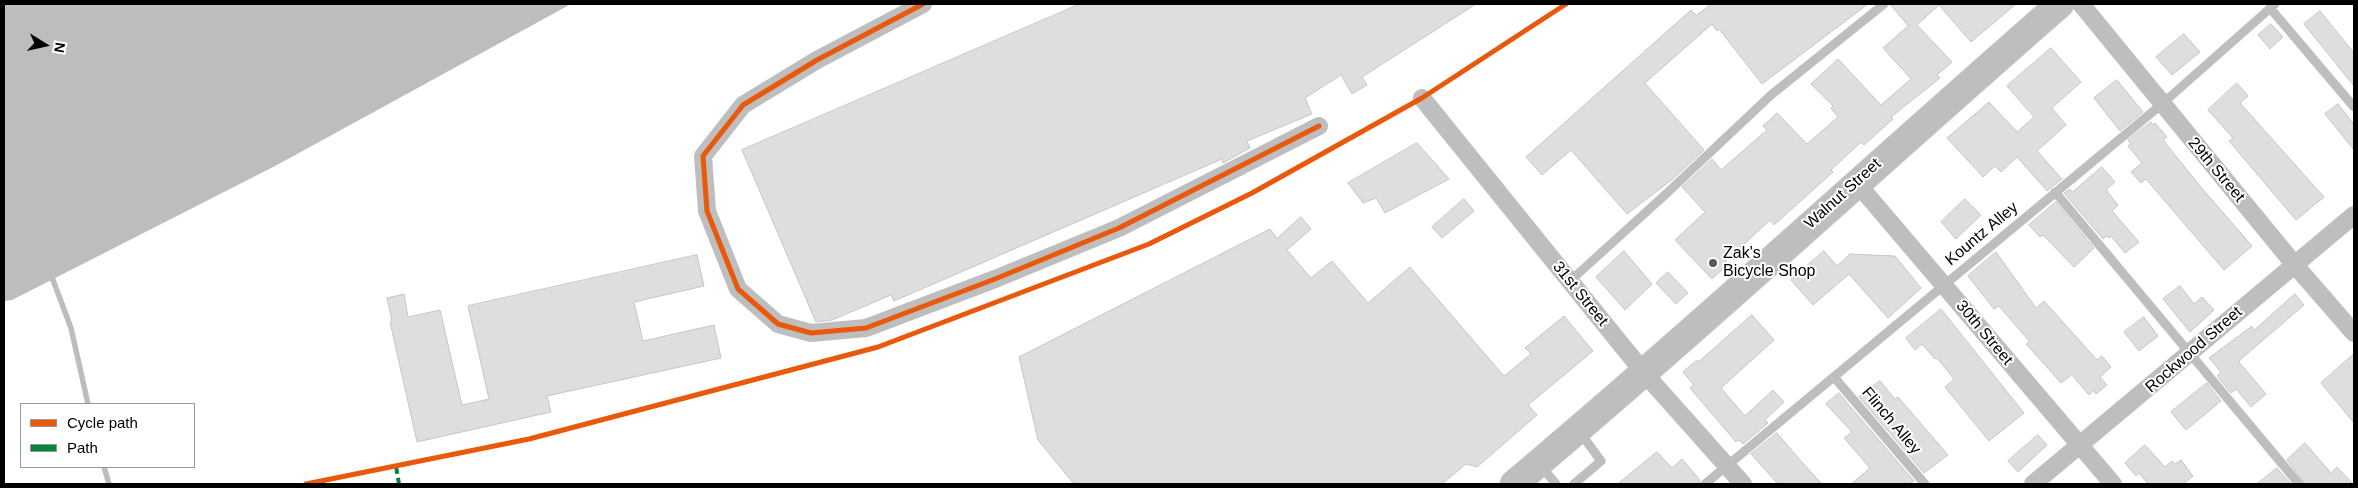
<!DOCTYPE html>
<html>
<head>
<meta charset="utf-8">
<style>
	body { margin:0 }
	#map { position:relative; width:2358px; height:488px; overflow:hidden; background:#fff; font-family:Helvetica,sans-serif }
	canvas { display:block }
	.frame { position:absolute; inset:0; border:5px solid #000; pointer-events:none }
	.legend { position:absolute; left:20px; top:403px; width:175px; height:65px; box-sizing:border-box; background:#fff; border:1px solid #999; margin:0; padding:6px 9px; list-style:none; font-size:15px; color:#000 }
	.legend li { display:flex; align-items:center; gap:10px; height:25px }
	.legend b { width:25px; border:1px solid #999 }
	.north { position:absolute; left:20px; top:20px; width:50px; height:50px; -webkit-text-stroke:4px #fff; paint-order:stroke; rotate:100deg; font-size:14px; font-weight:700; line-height:20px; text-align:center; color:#000 }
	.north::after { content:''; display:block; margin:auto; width:18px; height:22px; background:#000; clip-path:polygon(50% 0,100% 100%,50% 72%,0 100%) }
</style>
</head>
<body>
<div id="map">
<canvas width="2358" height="488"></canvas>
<div class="frame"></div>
<ul class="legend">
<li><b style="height:6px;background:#e8590c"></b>Cycle path</li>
<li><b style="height:6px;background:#00873e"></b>Path</li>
</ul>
<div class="north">N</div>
</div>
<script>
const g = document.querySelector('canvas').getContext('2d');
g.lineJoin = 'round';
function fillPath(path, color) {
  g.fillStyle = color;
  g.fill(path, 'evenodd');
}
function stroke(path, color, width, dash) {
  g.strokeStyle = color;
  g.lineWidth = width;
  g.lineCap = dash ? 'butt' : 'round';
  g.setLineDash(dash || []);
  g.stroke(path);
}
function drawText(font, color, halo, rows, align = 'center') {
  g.font = font + ' Helvetica,sans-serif';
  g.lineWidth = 4;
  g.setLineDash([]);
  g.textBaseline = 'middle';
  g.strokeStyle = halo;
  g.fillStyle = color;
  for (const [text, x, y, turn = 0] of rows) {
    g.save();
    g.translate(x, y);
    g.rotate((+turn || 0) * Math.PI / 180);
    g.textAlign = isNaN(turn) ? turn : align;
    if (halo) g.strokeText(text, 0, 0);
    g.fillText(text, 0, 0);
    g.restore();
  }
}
const water = new Path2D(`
	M4,4H571L277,165L12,300L4,301Z`);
const stream = new Path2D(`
	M50,272L71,328L88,404
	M104,467L109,484`);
const building = new Path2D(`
	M1080,4H1476L1362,77L1367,85L1352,94L1341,75L1305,98L1312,114L1247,141L1250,148L1223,163L1222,159L894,301L891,295L832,320L816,322L742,150Z
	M1712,4H1868L1762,84L1719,29L1717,31L1712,24L1645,83L1704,150L1674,178L1627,214L1571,150L1542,175L1526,157L1691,10L1696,15Z
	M1890,4H2016L1971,42L1939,5L1917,25L1952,62L1937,75L1940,78L1891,117L1893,119L1864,145L1861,142L1831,170L1833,172L1774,225L1770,220L1723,264L1725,267L1712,279L1675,240L1705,212L1682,187L1712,159L1721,170L1767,130L1763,126L1777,113L1807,144L1838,117L1831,108L1833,106L1811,84L1838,59L1881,105L1911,79L1883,48L1908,26Z
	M2320,11L2354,53V86L2304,24Z
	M2271,24L2283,37L2270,49L2258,35Z
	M2184,34L2200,52L2172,75L2156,57Z
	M2051,48L2081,82L2052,108L2066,125L2037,151L2062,179L2047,191L2017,157L2001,172L1995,166L1983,177L1947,138L1989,102L2017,132L2034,117L2007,86Z
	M2117,80L2143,112L2120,131L2094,98Z
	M2237,83L2248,96L2240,103L2324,197L2296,220L2229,141L2233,138L2208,110Z
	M2338,104L2354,124V150L2325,114Z
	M2151,122L2153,125L2155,123L2167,137L2163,140L2200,186L2252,246L2224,270L2146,179L2141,183L2131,172L2142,163L2128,146L2131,144L2128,140Z
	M1417,143L1449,179L1385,213L1376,198L1363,203L1348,183Z
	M2102,167L2115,182L2106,190L2118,205L2112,211L2139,242L2125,253L2111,236L2109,238L2107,236L2103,239L2064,193L2070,189L2072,192Z
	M1464,199L1474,211L1442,238L1432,227Z
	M1965,199L1981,215L1956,239L1941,222Z
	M2056,202L2094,248L2074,267L2043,235L2040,237L2029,225Z
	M1301,217L1311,229L1287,250L1311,278L1332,261L1368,303L1410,267L1504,376L1531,354L1525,348L1564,316L1593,351L1528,405L1537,415L1477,467L1466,464L1442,484H1074L1038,440L1019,357L1270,229L1277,238Z
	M1624,251L1652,284L1625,310L1596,277Z
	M1824,251L1837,266L1850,254L1895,256L1921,288L1888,318L1849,274L1813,305L1791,280Z
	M1996,252L2036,308L2044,301L2097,360L2102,356L2111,367L2100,377L2107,385L2096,394L2093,391L2089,395L2072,375L2061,383L2026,344L2030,342L1999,306L1994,309L1968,276Z
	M697,255L704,286L634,302L643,341L714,325L721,358L547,396L551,412L417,442L390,322L392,321L387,298L404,294L408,317L440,310L462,405L489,399L468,306Z
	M1668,272L1688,293L1676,304L1656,283Z
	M2180,286L2194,304L2202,297L2214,310L2190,332L2163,299Z
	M2295,294L2304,305L2241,359L2239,362L2266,394L2251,407L2236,389L2231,393L2217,376L2221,372L2209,358L2252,326L2254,330Z
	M1941,309L2024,413L1989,441L1945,387L1954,379L1937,358L1935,359L1922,344L1915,350L1906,338Z
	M1752,315L1774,340L1721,388L1745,416L1773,390L1784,402L1765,420L1768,423L1743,444L1739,440L1736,442L1690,388L1694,385L1683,372L1697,360L1698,362Z
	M2144,317L2158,336L2139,351L2124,332Z
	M2354,354V423L2321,383Z
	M1880,381L1895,399L1898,397L1948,455L1924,473L1859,397Z
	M2207,383L2221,401L2186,430L2171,412Z
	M1839,393L1849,405L1914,481L1909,484H1851L1870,468L1844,438L1852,432L1826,404Z
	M1777,433L1801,461L1822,484H1778L1751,454Z
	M2038,435L2047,445L2018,472L2008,461Z
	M2305,443L2331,473L2337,467L2353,484H2305L2287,460Z
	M2145,445L2165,467L2172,461L2175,464L2181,460L2193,476L2183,484H2148L2139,473L2136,476L2125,463Z
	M1657,452L1672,468L1682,459L1700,480L1699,484H1618Z
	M2277,468L2291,484H2257Z`);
const lane = new Path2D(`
	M2270,8L2354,107
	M2055,192L2299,484
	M1570,281L1666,194L1771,95L1884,4
	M1834,377L1925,484
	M1540,465L1556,484
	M1574,484L1601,461L1579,431
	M1705,484L2162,104L2275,4`);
const street = new Path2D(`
	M923,4L817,60L743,105L703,156L707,211L738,289L778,324L811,333L866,328L995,279L1119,228L1319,126
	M2081,4L2294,264L2354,333
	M1422,98L1645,374L1743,484
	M1856,182L2113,484
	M2033,484L2354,215`);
const primary = new Path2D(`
	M1514,484C1699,328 1877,164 2060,4`);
const quiet = new Path2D(`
	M396,466L399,484`);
const cycleway = new Path2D(`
	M923,4L817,60L743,105L703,156L707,211L738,289L778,324L811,333L866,328L995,279L1119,228L1319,126
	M306,484L529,439L878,347L1149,244L1252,193L1422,98L1566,4`);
const markers = [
	[1713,263,5,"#595959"]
];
const streetNames = [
	["29th Street",2216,170,50],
	["Walnut Street",1843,194,-42],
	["Kountz Alley",1982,234,-40],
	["31st Street",1580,294,51],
	["30th Street",1984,333,50],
	["Rockwood Street",2194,350,-41],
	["Flinch Alley",1891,421,50]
];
const poiNames = [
	["Zak's",1723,254],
	["Bicycle Shop",1723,272]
];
fillPath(water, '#bdbdbd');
stroke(stream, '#bdbdbd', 5.5);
fillPath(building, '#dedede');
stroke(building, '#c6c6c6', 1);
stroke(primary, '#dbdbdb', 29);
stroke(lane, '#bebebe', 9);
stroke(street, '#bebebe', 18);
stroke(primary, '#bebebe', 28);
stroke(quiet, '#00873e', 4, [8, 4]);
stroke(cycleway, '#e8590c', 5);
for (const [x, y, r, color] of markers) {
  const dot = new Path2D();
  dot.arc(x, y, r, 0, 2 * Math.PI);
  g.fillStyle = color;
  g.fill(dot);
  stroke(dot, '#fff', 2);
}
drawText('16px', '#000', '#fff', streetNames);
drawText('16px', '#000', '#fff', poiNames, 'left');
</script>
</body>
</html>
